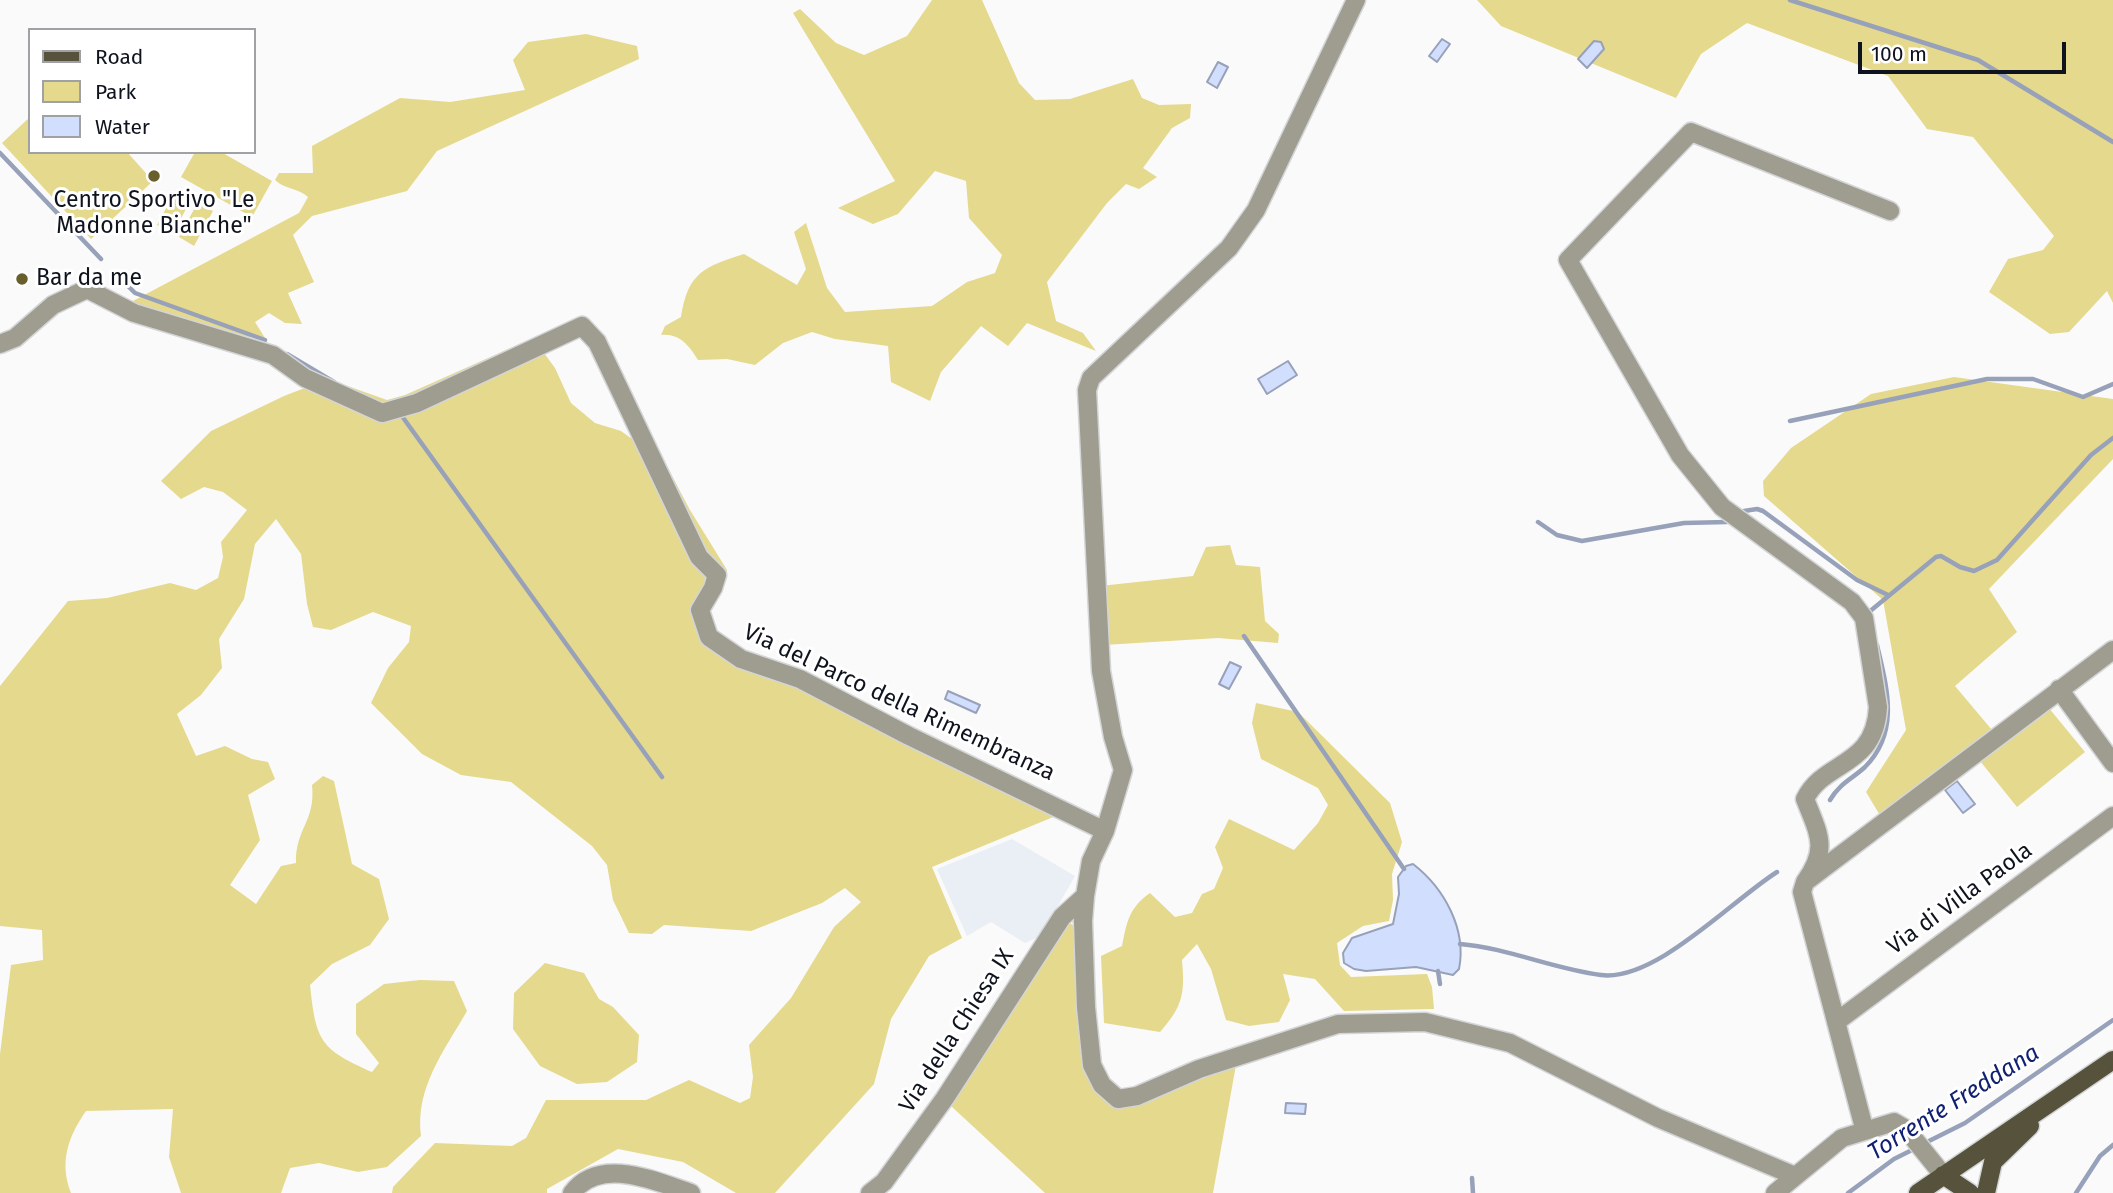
<!DOCTYPE html>
<html>
<head>
<meta charset="utf-8">
<style>
	body { margin:0 }
	#map { position:relative; width:2113px; height:1193px; overflow:hidden; background:#fafafa; font-family:"Fira Sans",sans-serif }
	canvas { display:block }
	.legend { position:absolute; left:28px; top:28px; width:228px; height:126px; box-sizing:border-box; background:#fff; border:2px solid #9fa1a5; margin:0; padding:9px 12px; list-style:none; font-size:21px; color:#0f131d }
	.legend li { display:flex; align-items:center; gap:14px; height:35px }
	.legend b { width:35px; border:2px solid #9fa1a5 }
	.scale { position:absolute; left:1858px; top:42px; width:208px; height:32px; box-sizing:border-box; border:4px solid #0f131d; border-top:0; padding-left:9px; font-size:21px; line-height:24px; white-space:nowrap; color:#0f131d; -webkit-text-stroke:5px #fff; paint-order:stroke }
</style>
</head>
<body>
<div id="map">
<canvas width="2113" height="1193"></canvas>
<ul class="legend">
<li><b style="height:9px;background:#56523c"></b>Road</li>
<li><b style="height:19px;background:#e5d98e"></b>Park</li>
<li><b style="height:19px;background:#d1defd"></b>Water</li>
</ul>
<div class="scale">100 m</div>
</div>
<script>
const g = document.querySelector('canvas').getContext('2d');
g.lineJoin = 'round';
function fillPath(path, color) {
  g.fillStyle = color;
  g.fill(path, 'evenodd');
}
function stroke(path, color, width, dash) {
  g.strokeStyle = color;
  g.lineWidth = width;
  g.lineCap = dash ? 'butt' : 'round';
  g.setLineDash(dash || []);
  g.stroke(path);
}
function drawText(font, color, halo, rows, align = 'center') {
  g.font = font + ' "Fira Sans",sans-serif';
  g.lineWidth = 6;
  g.setLineDash([]);
  g.textBaseline = 'middle';
  g.strokeStyle = halo;
  g.fillStyle = color;
  for (const [text, x, y, turn = 0] of rows) {
    g.save();
    g.translate(x, y);
    g.rotate((+turn || 0) * Math.PI / 180);
    g.textAlign = isNaN(turn) ? turn : align;
    if (halo) g.strokeText(text, 0, 0);
    g.fillText(text, 0, 0);
    g.restore();
  }
}
const built = new Path2D(`
	M1012,839L1075,876L1041,936L1025,943L991,922L967,936L937,869Z`);
const green = new Path2D(`
	M932,0H982L1019,83L1035,100L1070,99L1133,79L1142,98L1159,105L1191,104L1190,118L1172,128L1143,168L1157,177L1139,189L1126,184L1107,203L1047,282L1056,321L1083,333L1096,351L1027,323L1008,346L981,326L941,372L930,401L891,382L888,346L835,339L812,332L783,343L755,365L727,359L698,360C689,345 679,333 661,335L665,326L681,317C688,272 704,267 744,254L797,285L806,269L794,232L806,223L827,288L845,312L932,306L967,282L995,273L1002,255L969,218L966,181L935,171L898,214L873,224L838,208L895,181L793,13L800,9L836,43L864,55L907,36Z
	M1477,0H2113V303L2107,291L2069,332L2050,334L1989,292L2008,259L2043,250L2054,236L1973,137L1927,129L1888,76L1747,23L1701,54L1676,98L1501,26Z
	M586,34L637,46L639,59L437,151L407,191L312,216L293,235L314,282L288,293L302,324L285,323L269,313L255,322L265,338L247,337L131,302L299,213L308,197C298,188 284,189 275,180L279,173H313L312,146L400,98L450,102L525,90L513,60L528,42Z
	M30,117V152H127L153,181L91,239L2,143Z
	M195,152H221L272,181L252,217L181,177Z
	M176,190L192,198L173,233L157,225Z
	M198,202L213,211L194,246L179,237Z
	M533,338L555,368L571,403L595,423L621,431L639,444L652,438L690,510L727,570L711,609L713,632L736,649L1063,813L932,867L962,938L929,956L891,1019L874,1084L775,1193H736L683,1162L618,1149L547,1189V1193H392L393,1187L435,1143L512,1146L526,1138L546,1100H646L689,1080L740,1103L750,1098L753,1077L749,1045L791,998L834,927L861,902L845,888L822,903L751,931L664,925L652,934L629,933L613,900L607,865L592,846L511,782L461,775L422,754L371,703L388,668L409,642L411,626L373,612L331,630L313,627L307,604L301,554L276,519L255,544L244,599L219,639L222,668L201,695L177,714L196,756L225,746L252,759L268,762L275,779L248,795L260,840L230,885L256,904L281,866L296,863C295,829 316,821 312,785L323,776L334,781L352,864L379,879L389,919L370,945L332,964L310,985C316,1041 320,1049 372,1072L379,1063L356,1034V1004L384,984L420,980L454,981L467,1011C444,1051 415,1088 421,1136L387,1167L358,1172L319,1163L290,1168L281,1193H181L169,1157L173,1109L86,1111C68,1137 59,1162 71,1193H0V1054L11,965L43,960L42,930L0,926V686L68,601L107,598L170,583L196,590L218,578L223,557L221,542L247,510L223,492L204,487L181,499L161,481L211,431L284,396L328,379L387,400L405,395Z
	M1954,377L2113,399V459L1989,589L2017,632L1955,686L1992,730L1881,817L1866,792L1906,730L1883,600L1764,496L1763,481L1791,448L1871,394Z
	M1230,545L1236,565L1260,567L1265,621L1279,634L1278,643L1218,638L1104,645L1100,586L1193,576L1206,547Z
	M1256,703L1298,712L1390,803L1402,842L1392,874L1393,900L1389,921L1363,926L1337,943L1340,965L1351,977L1427,974L1432,987L1434,1009L1344,1011L1315,979L1283,974L1290,1000L1279,1022L1249,1026L1226,1020L1211,969L1197,944L1182,960C1185,993 1183,1006 1160,1032L1104,1023L1101,956L1122,946C1127,921 1129,908 1150,893L1175,917L1192,913L1202,894L1214,889L1223,868L1215,847L1229,819L1294,850L1318,823L1328,805L1318,788L1261,759L1252,723Z
	M2048,707L2085,752L2017,807L1980,761Z
	M1069,922L1076,928L1090,1071L1127,1106L1137,1105L1236,1065L1213,1193H1045L951,1106L1019,992Z
	M545,963L584,973L599,999L613,1007L639,1035L637,1062L607,1082L577,1084L540,1066L513,1029L514,993Z`);
const water = new Path2D(`
	M1442,39L1450,44L1437,62L1429,56Z
	M1594,41L1601,42L1604,49L1587,68L1578,59Z
	M1218,62L1228,67L1217,88L1207,82Z
	M1288,361L1297,375L1267,394L1258,379Z
	M1230,662L1241,667L1229,689L1219,684Z
	M948,691L980,705L976,713L945,699Z
	M1957,781L1975,804L1963,813L1945,790Z
	M1413,864C1444,888 1467,929 1459,969L1453,975L1416,967L1366,971L1354,969L1344,963L1343,953L1352,938L1393,924L1399,894L1398,877L1406,866Z
	M1286,1103L1306,1104L1305,1114L1285,1113Z`);
const stream = new Path2D(`
	M1790,0L1978,60L2113,142
	M0,153L101,259
	M117,275L135,293L265,340
	M287,354L334,382
	M399,412L662,777
	M1790,421L1987,379H2033L2083,397L2113,384
	M1744,511L1757,509L1763,511L1857,580L1888,595
	M1538,522L1557,535L1582,541L1684,523L1727,522
	M1870,616L1869,612L1936,557L1941,556L1960,567L1974,571L1997,560L2091,455L2113,438
	M1244,636L1404,869
	M1830,800C1840,783 1852,779 1865,767C1900,732 1887,688 1877,645
	M1460,944C1508,948 1553,969 1601,975C1655,982 1731,901 1777,872
	M1438,971L1440,984
	M1923,1144L1965,1123L2113,1020
	M1472,1178L1473,1193
	M1848,1193L1894,1159L1916,1148
	M2076,1193L2100,1156L2113,1145`);
const minor = new Path2D(`
	M1356,0L1256,210L1229,248L1091,378L1087,390L1101,671L1113,737L1123,770L1105,831L1091,861L1085,896L1083,921L1086,1007L1092,1065L1102,1085L1118,1099L1137,1096L1199,1069L1338,1024L1425,1022L1510,1043L1658,1118L1795,1176
	M0,344L15,338L53,305L87,289L134,313L273,355L305,378L382,413L417,403L582,326L597,342L699,557L717,575L713,588L700,610L709,637L741,659L800,679L909,736L1105,831
	M2059,689L2113,763
	M1805,882C1829,848 1819,835 1805,799C1824,760 1875,768 1878,707L1864,618L1852,602L1722,507L1680,455L1568,260L1691,132L1890,211
	M1836,1022L2113,816
	M1864,1128L1802,892L1805,882L2113,650
	M572,1193C600,1155 657,1182 691,1193
	M870,1193L884,1182L945,1098L1062,917L1085,896
	M1775,1193L1842,1138L1894,1122L1906,1129L1943,1175`);
const major = new Path2D(`
	M1943,1175L1970,1193
	M1918,1193L2113,1060
	M1986,1193L1993,1162L2030,1126`);
const markers = [
	[154,176,7,"#685f2c"],
	[22,279,7,"#685f2c"]
];
const poiNames = [
	["Centro Sportivo \"Le",154,201],
	["Madonne Bianche\"",154,227],
	["Bar da me",36,279,"left"]
];
const streetNames = [
	["Via del Parco della Rimembranza",899,703,25],
	["Via di Villa Paola",1960,899,-36],
	["Via della Chiesa IX",957,1031,-57]
];
const waterNames = [
	["Torrente Freddana",1954,1103,-32]
];
fillPath(built, '#eaeef5');
fillPath(green, '#e5d98e');
fillPath(water, '#d1defd');
stroke(water, '#97a1ba', 2);
stroke(stream, '#97a1ba', 4.5);
stroke(minor, '#d4d5d7', 21);
stroke(major, '#d4d5d7', 21);
stroke(minor, '#9f9d90', 18);
stroke(major, '#56523c', 18);
for (const [x, y, r, color] of markers) {
  const dot = new Path2D();
  dot.arc(x, y, r, 0, 2 * Math.PI);
  g.fillStyle = color;
  g.fill(dot);
  stroke(dot, '#fff', 2.5);
}
drawText('23px', '#0f131d', '#fff', poiNames);
drawText('23px', '#0f131d', '#fff', streetNames);
drawText('italic 24px', '#102172', '#fff', waterNames);
</script>
</body>
</html>
